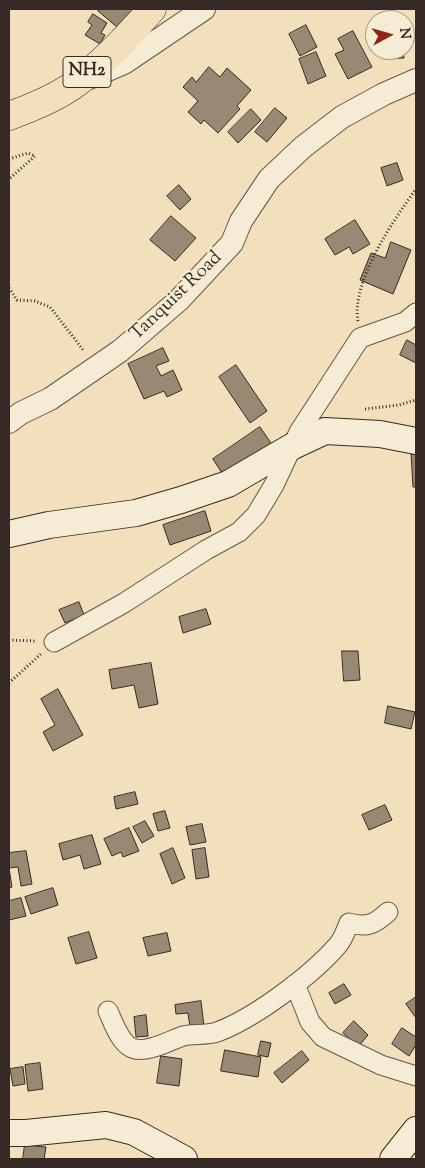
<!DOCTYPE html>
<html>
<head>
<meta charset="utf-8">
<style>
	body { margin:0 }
	#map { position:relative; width:425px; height:1168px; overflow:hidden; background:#f1e0bb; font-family:"Sorts Mill Goudy",serif }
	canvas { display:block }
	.frame { position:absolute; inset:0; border:10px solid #372a24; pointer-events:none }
	.north { position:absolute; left:365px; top:10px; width:50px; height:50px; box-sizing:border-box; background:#f6ebd3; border:1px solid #aa9e8d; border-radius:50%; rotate:84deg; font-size:14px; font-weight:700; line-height:20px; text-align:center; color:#372a24 }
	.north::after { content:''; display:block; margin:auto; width:18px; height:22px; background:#8f2418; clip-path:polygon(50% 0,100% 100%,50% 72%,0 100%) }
</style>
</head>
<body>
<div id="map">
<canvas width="425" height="1168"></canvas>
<div class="frame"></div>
<div class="north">N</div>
</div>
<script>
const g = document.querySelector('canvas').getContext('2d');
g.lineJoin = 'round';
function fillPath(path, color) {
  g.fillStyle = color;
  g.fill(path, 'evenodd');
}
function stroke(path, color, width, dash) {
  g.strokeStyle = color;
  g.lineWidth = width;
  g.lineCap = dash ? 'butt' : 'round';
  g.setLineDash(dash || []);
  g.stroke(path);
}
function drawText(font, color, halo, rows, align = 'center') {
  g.font = font + ' "Sorts Mill Goudy",serif';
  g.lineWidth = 4.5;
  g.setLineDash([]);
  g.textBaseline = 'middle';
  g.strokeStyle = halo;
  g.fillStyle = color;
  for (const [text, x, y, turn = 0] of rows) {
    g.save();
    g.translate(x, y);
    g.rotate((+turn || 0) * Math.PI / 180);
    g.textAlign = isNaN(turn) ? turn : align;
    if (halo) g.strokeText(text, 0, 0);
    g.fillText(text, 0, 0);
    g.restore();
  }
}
const building = new Path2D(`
	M101,9H133L117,27L98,11Z
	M93,14L107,23L101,33L105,35L100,44L85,35L92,25L88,22Z
	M306,25L317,47L300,56L289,34Z
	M353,31L372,67L348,79L335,54L344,50L338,39Z
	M385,50H403L404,58L386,59Z
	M316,52L326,76L308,84L299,59Z
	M209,67L220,77L227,68L251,90L237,106L240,109L218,133L204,120L201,124L188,112L198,101L183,87L192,77L196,82Z
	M275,108L287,118L267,142L255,132Z
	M251,109L261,120L238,143L228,132Z
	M397,163L403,180L387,186L381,168Z
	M179,185L191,199L180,210L167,196Z
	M171,216L196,238L175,261L150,240Z
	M355,220L370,244L353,254L349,247L335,255L325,239Z
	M391,242L411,250L393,294L360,280L371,253L385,258Z
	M407,340L416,345V363L400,355Z
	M163,348L169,361L156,366L161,376L173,370L182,390L167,397L164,391L144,399L128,364Z
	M236,365L267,411L250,423L219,377Z
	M260,427L273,446L225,478L213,459Z
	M416,452V487H413L411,453Z
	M205,511L211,531L170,545L163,525Z
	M79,602L84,615L65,623L59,610Z
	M206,609L211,624L183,633L179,617Z
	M342,651H358L360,680L344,681Z
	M151,663L158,704L139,708L134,685L112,689L109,670Z
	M58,689L83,735L53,751L43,732L55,725L41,699Z
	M388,706L415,712L411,729L385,723Z
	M135,792L138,804L116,809L114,797Z
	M385,805L392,820L369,830L362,815Z
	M165,811L170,828L158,831L153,814Z
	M145,821L154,836L142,843L133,827Z
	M202,824L206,842L190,845L186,827Z
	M129,828L139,851L123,857L121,852L112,856L104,839Z
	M92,835L101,864L84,869L80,855L63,860L59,844Z
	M173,848L185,878L172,884L160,854Z
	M205,848L209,877L196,879L192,850Z
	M26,851L32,884L21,886L18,867L9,868L12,887L9,888V853Z
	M53,888L58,905L31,914L25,897Z
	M21,898L26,916L9,920V901Z
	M89,932L97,958L76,964L68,938Z
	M167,933L171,951L148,956L143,938Z
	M344,984L351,995L335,1004L329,993Z
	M416,997V1018L406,1004Z
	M201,1001L204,1026L190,1027L188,1013L176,1014L175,1005Z
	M146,1015L148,1036L136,1037L134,1017Z
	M354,1021L368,1035L358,1047L343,1033Z
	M402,1028L416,1037V1045L409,1056L392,1044Z
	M261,1041L271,1043L268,1057L258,1055Z
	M225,1050L261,1057L258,1077L221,1071Z
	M302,1051L309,1060L282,1083L274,1073Z
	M161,1056L182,1059L179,1086L157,1083Z
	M40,1063L43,1089L28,1091L25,1065Z
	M23,1067L25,1084L13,1086L10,1069Z
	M25,1145L46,1147L44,1159H23Z`);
const path = new Path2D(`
	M9,159L28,153L35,156L9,179
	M9,288L17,300L35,301L50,307L84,351
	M358,321C351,281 394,220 416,189
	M365,409L399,405L416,400
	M9,640L37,641
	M9,683L42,653`);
const minor = new Path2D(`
	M54,642L124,603L206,550L239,532L256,515L274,485L299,432L360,338L405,322L416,313
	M295,984L310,1022L323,1037L381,1065L416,1076
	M108,1011C113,1022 120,1043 132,1048C146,1054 169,1041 183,1036C194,1033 205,1036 217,1032C253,1019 311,976 337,946C343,940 346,930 349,923C367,928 375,924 388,912`);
const tertiary = new Path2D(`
	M89,78L124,63L204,9
	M9,422L21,413L50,399L120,351L179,300L232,243L241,221L269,179L303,147L342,117L384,94L416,80`);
const secondary = new Path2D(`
	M9,534L49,525L136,513L181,500L228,484L293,446L325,431L380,434L416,441
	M9,1133H26L106,1125L134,1132L184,1159
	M393,1159L416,1130`);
const trunk = new Path2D(`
	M9,116C31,108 56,98 75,84C102,64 130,34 152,9`);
const shields = [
	[87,72,48]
];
const shieldNames = [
	["NH2",87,72]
];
const streetNames = [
	["Tanquist Road",177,297,-44]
];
fillPath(building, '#988973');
stroke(building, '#372a24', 1);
stroke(minor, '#66584a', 21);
stroke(tertiary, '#66584a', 24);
stroke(secondary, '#372a24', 28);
stroke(trunk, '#372a24', 29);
stroke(path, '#372a24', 3, [1, 2.5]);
stroke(minor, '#f6ebd3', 19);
stroke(tertiary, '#f6ebd3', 22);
stroke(secondary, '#f6ebd3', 26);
stroke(trunk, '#f1e0bb', 28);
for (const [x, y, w] of shields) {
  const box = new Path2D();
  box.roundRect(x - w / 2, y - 15.5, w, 31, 4);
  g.fillStyle = '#f6ebd3';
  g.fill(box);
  stroke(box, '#372a24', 1);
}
drawText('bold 18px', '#372a24', null, shieldNames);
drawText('19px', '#372a24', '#f6ebd3', streetNames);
</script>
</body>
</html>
